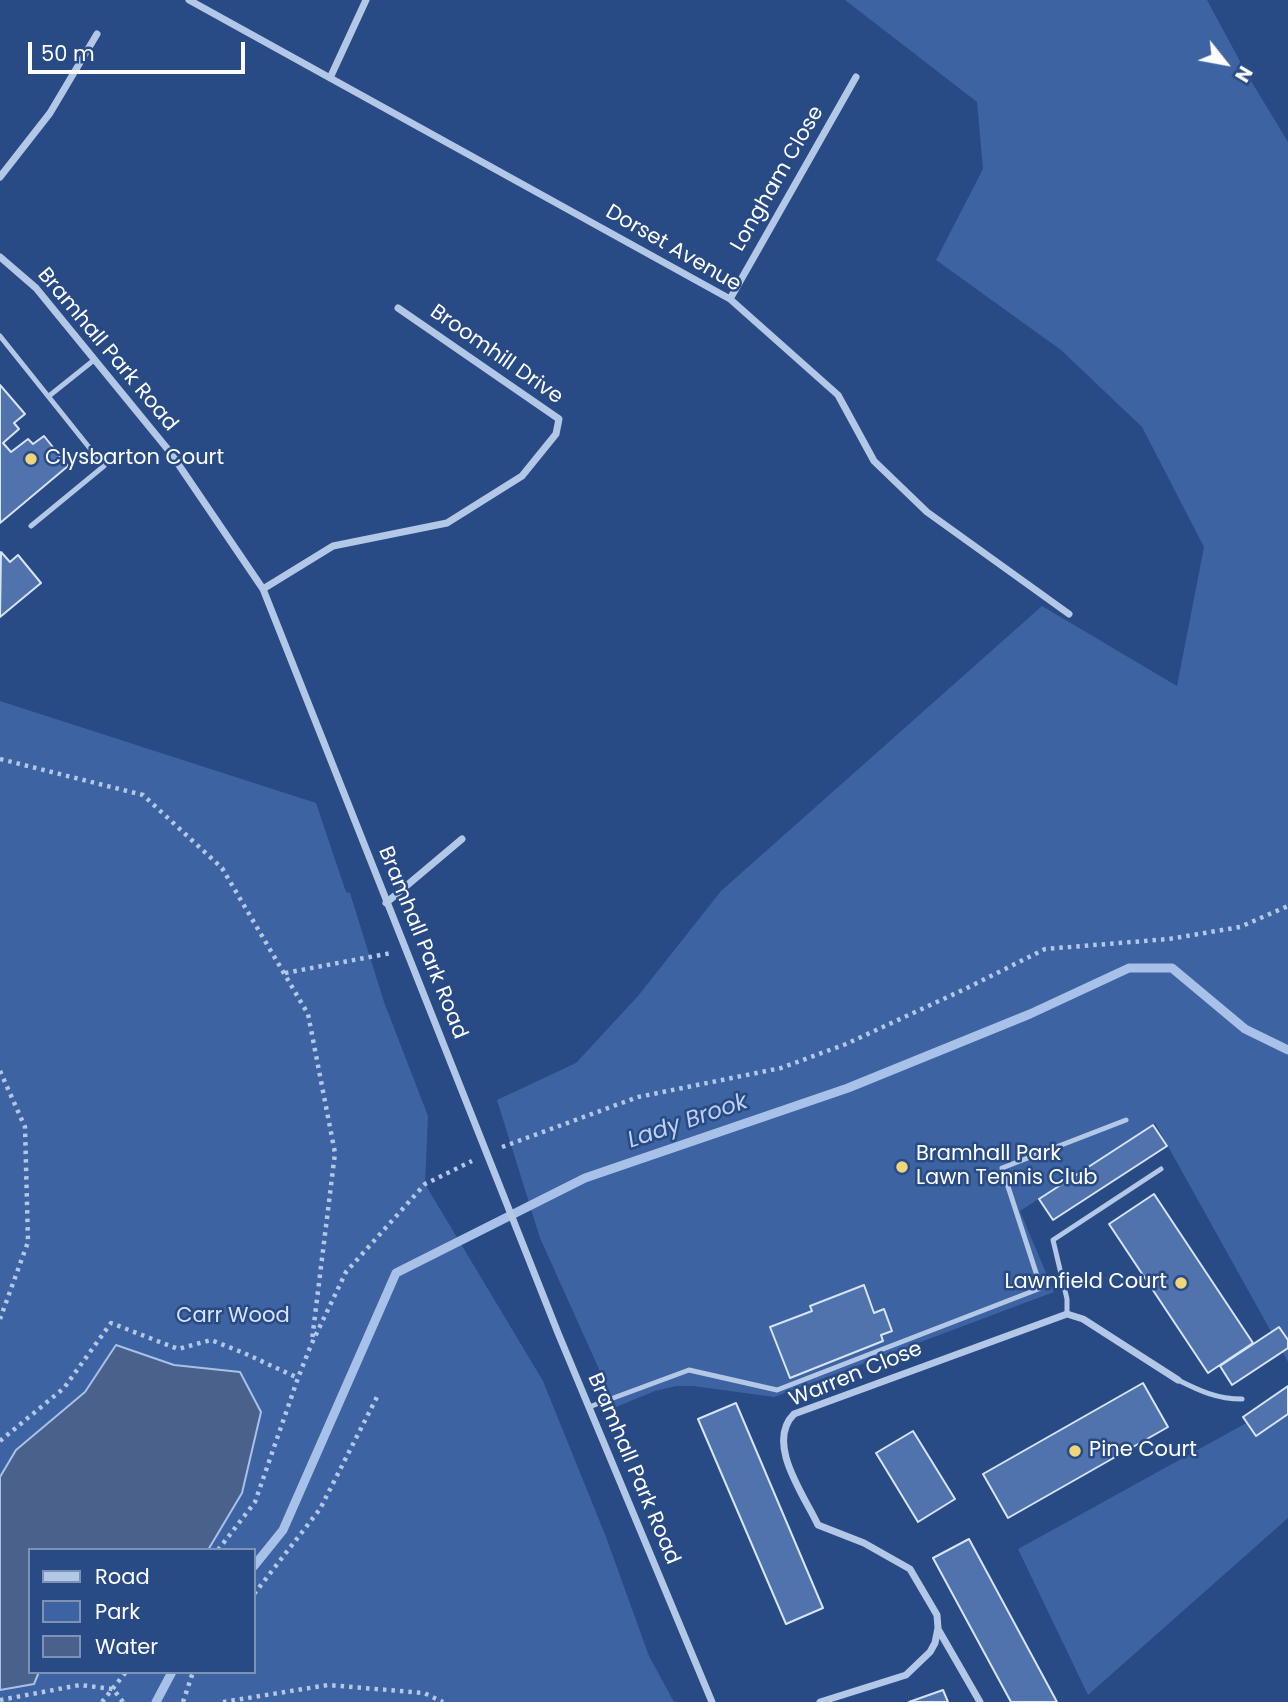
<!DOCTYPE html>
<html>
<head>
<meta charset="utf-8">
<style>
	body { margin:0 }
	#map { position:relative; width:1288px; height:1702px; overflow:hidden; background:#284a85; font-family:Poppins,sans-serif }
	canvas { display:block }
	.legend { position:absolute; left:28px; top:1548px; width:228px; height:126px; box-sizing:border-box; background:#284a85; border:2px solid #7e92b6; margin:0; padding:9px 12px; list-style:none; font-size:21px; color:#fff }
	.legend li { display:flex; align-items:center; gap:14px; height:35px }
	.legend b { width:35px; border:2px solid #7e92b6 }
	.north { position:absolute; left:1190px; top:28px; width:70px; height:70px; -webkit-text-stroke:5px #284a85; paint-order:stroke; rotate:121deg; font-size:19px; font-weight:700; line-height:28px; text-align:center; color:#fff }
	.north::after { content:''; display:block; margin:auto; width:24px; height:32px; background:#fff; clip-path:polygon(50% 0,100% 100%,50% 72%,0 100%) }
	.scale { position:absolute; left:28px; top:42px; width:217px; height:32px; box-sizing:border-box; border:4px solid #fff; border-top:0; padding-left:9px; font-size:21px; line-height:24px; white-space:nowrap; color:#fff; -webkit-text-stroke:5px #284a85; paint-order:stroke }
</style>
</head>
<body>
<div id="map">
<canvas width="1288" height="1702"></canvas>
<ul class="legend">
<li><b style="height:9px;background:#b3c7e7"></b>Road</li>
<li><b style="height:19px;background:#3d63a2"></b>Park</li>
<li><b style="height:19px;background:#4a618c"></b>Water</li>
</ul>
<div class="north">N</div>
<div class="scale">50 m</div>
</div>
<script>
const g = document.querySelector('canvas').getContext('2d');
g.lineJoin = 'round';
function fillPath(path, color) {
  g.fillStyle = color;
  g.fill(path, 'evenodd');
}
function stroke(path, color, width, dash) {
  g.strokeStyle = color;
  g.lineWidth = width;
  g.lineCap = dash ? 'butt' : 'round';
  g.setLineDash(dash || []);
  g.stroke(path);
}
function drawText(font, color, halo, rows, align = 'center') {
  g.font = font + ' Poppins,sans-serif';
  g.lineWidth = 5;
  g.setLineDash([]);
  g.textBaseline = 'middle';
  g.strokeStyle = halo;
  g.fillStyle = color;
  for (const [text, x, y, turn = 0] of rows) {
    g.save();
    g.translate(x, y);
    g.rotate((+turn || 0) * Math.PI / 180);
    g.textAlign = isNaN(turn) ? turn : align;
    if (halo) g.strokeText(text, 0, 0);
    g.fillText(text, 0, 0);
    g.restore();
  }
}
const green = new Path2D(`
	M845,0H1207L1248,76L1288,142V1362L1155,1123L1020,1211L1054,1292L774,1397L693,1386H676L655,1391L616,1407L540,1238L497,1100L576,1063L638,996L721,891L1042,606L1177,686L1204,547L1142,427L1061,350L936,260L983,169L977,102Z
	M0,701L316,803L346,892L350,893L384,1002L428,1116L425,1184L543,1381L606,1537L649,1656L674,1702H0ZM30,1550H254V1672H30Z
	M1288,1400V1518L1088,1695L1018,1549Z`);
const water = new Path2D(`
	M116,1345L174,1365L240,1372L261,1412L242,1493L208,1550H30V1672H39L34,1684L0,1690V1477L16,1450L85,1392Z`);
const stream = new Path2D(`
	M254,1566L283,1530L396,1273L585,1178L848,1088L1030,1014L1129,968H1172L1245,1029L1288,1050
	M156,1702L172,1672`);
const building = new Path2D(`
	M0,385L25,414L14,423L19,429L3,443L11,452L28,439L33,444L44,436L68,466L0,523Z
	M1,552L10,562L18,555L41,583L0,617Z
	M1153,1125L1167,1146L1053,1220L1039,1199Z
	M1154,1194L1253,1343L1208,1373L1109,1224Z
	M864,1285L874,1313L884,1309L892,1331L881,1335L883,1341L790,1378L770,1327L812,1311L810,1306Z
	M1279,1327L1288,1340V1348L1232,1385L1220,1366Z
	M1143,1383L1168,1427L1008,1518L983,1474Z
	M1288,1386V1414L1256,1436L1243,1417Z
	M736,1403L823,1608L786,1624L698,1419Z
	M913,1431L955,1499L918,1522L876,1453Z
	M969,1539L1057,1702H1011L933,1558Z
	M943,1690L948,1702H909Z`);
const path = new Path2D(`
	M0,759L143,795L222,868L308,1014L335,1153L312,1340
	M285,973L391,953
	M0,1071L25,1127L28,1242L0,1319
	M502,1147L638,1097L781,1068L846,1044L965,989L1045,949L1169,939L1240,927L1288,906
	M0,1441L64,1388L111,1323L178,1349L211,1340L244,1353L298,1378
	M218,1550L255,1502L298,1378L311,1345L346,1272L425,1184L472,1161
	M254,1594L320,1509L379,1393
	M0,1700L80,1685L113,1689L123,1702
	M102,1702L126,1672
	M183,1702L193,1672
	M223,1702L328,1685L424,1693L443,1702`);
const lane = new Path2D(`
	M0,336L104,466L31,526
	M49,396L94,360
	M1067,1314V1299L1053,1240L1161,1169
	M1178,1380C1200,1391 1217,1399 1242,1399
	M589,1407L689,1370L777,1390L1041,1288L1002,1168L1126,1120`);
const street = new Path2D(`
	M189,0L730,299L838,395L874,461L927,512L1069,614
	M330,78L366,0
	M0,177L50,113L97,34
	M0,257L36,288L170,452L263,589L558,1333L712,1702
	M730,299L856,77
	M263,589L333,546L447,523L522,476L556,434L559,419L398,308
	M386,903L462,839
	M938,1629L980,1702
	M820,1702L906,1675L930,1652L935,1643L938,1628L937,1615L910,1569L864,1543L818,1525C804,1495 765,1443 794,1414L1067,1314L1083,1319L1178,1380`);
const markers = [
	[31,459,7,"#efd67a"],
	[902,1167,7,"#efd67a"],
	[1181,1283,7,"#efd67a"],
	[1075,1451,7,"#efd67a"]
];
const streetNames = [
	["Longham Close",778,179,-60],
	["Dorset Avenue",673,249,30],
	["Bramhall Park Road",107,350,50],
	["Broomhill Drive",496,355,35],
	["Bramhall Park Road",422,943,68],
	["Warren Close",856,1375,-22],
	["Bramhall Park Road",633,1469,67]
];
const poiNames = [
	["Clysbarton Court",45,459],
	["Bramhall Park",916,1155],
	["Lawn Tennis Club",916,1179],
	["Lawnfield Court",1167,1283,"right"],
	["Pine Court",1089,1451]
];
const parkNames = [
	["Carr Wood",233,1317]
];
const waterNames = [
	["Lady Brook",688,1122,-19]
];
fillPath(green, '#3d63a2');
fillPath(water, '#4a618c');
stroke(water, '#a8c1e8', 2);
stroke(stream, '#a8c1e8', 9);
fillPath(building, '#5173ad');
stroke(building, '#d7e3f6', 2);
stroke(path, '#b3c7e7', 4.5, [3.5, 5]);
stroke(lane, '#b3c7e7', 5);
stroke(street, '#b3c7e7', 7);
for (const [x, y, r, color] of markers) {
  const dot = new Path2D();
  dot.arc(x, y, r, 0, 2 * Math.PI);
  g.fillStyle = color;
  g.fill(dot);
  stroke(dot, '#284a85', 2.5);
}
drawText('21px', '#fff', '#284a85', streetNames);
drawText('21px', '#fff', '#284a85', poiNames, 'left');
drawText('21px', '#d7e3f6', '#284a85', parkNames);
drawText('italic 23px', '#bfd1ef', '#284a85', waterNames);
</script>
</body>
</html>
